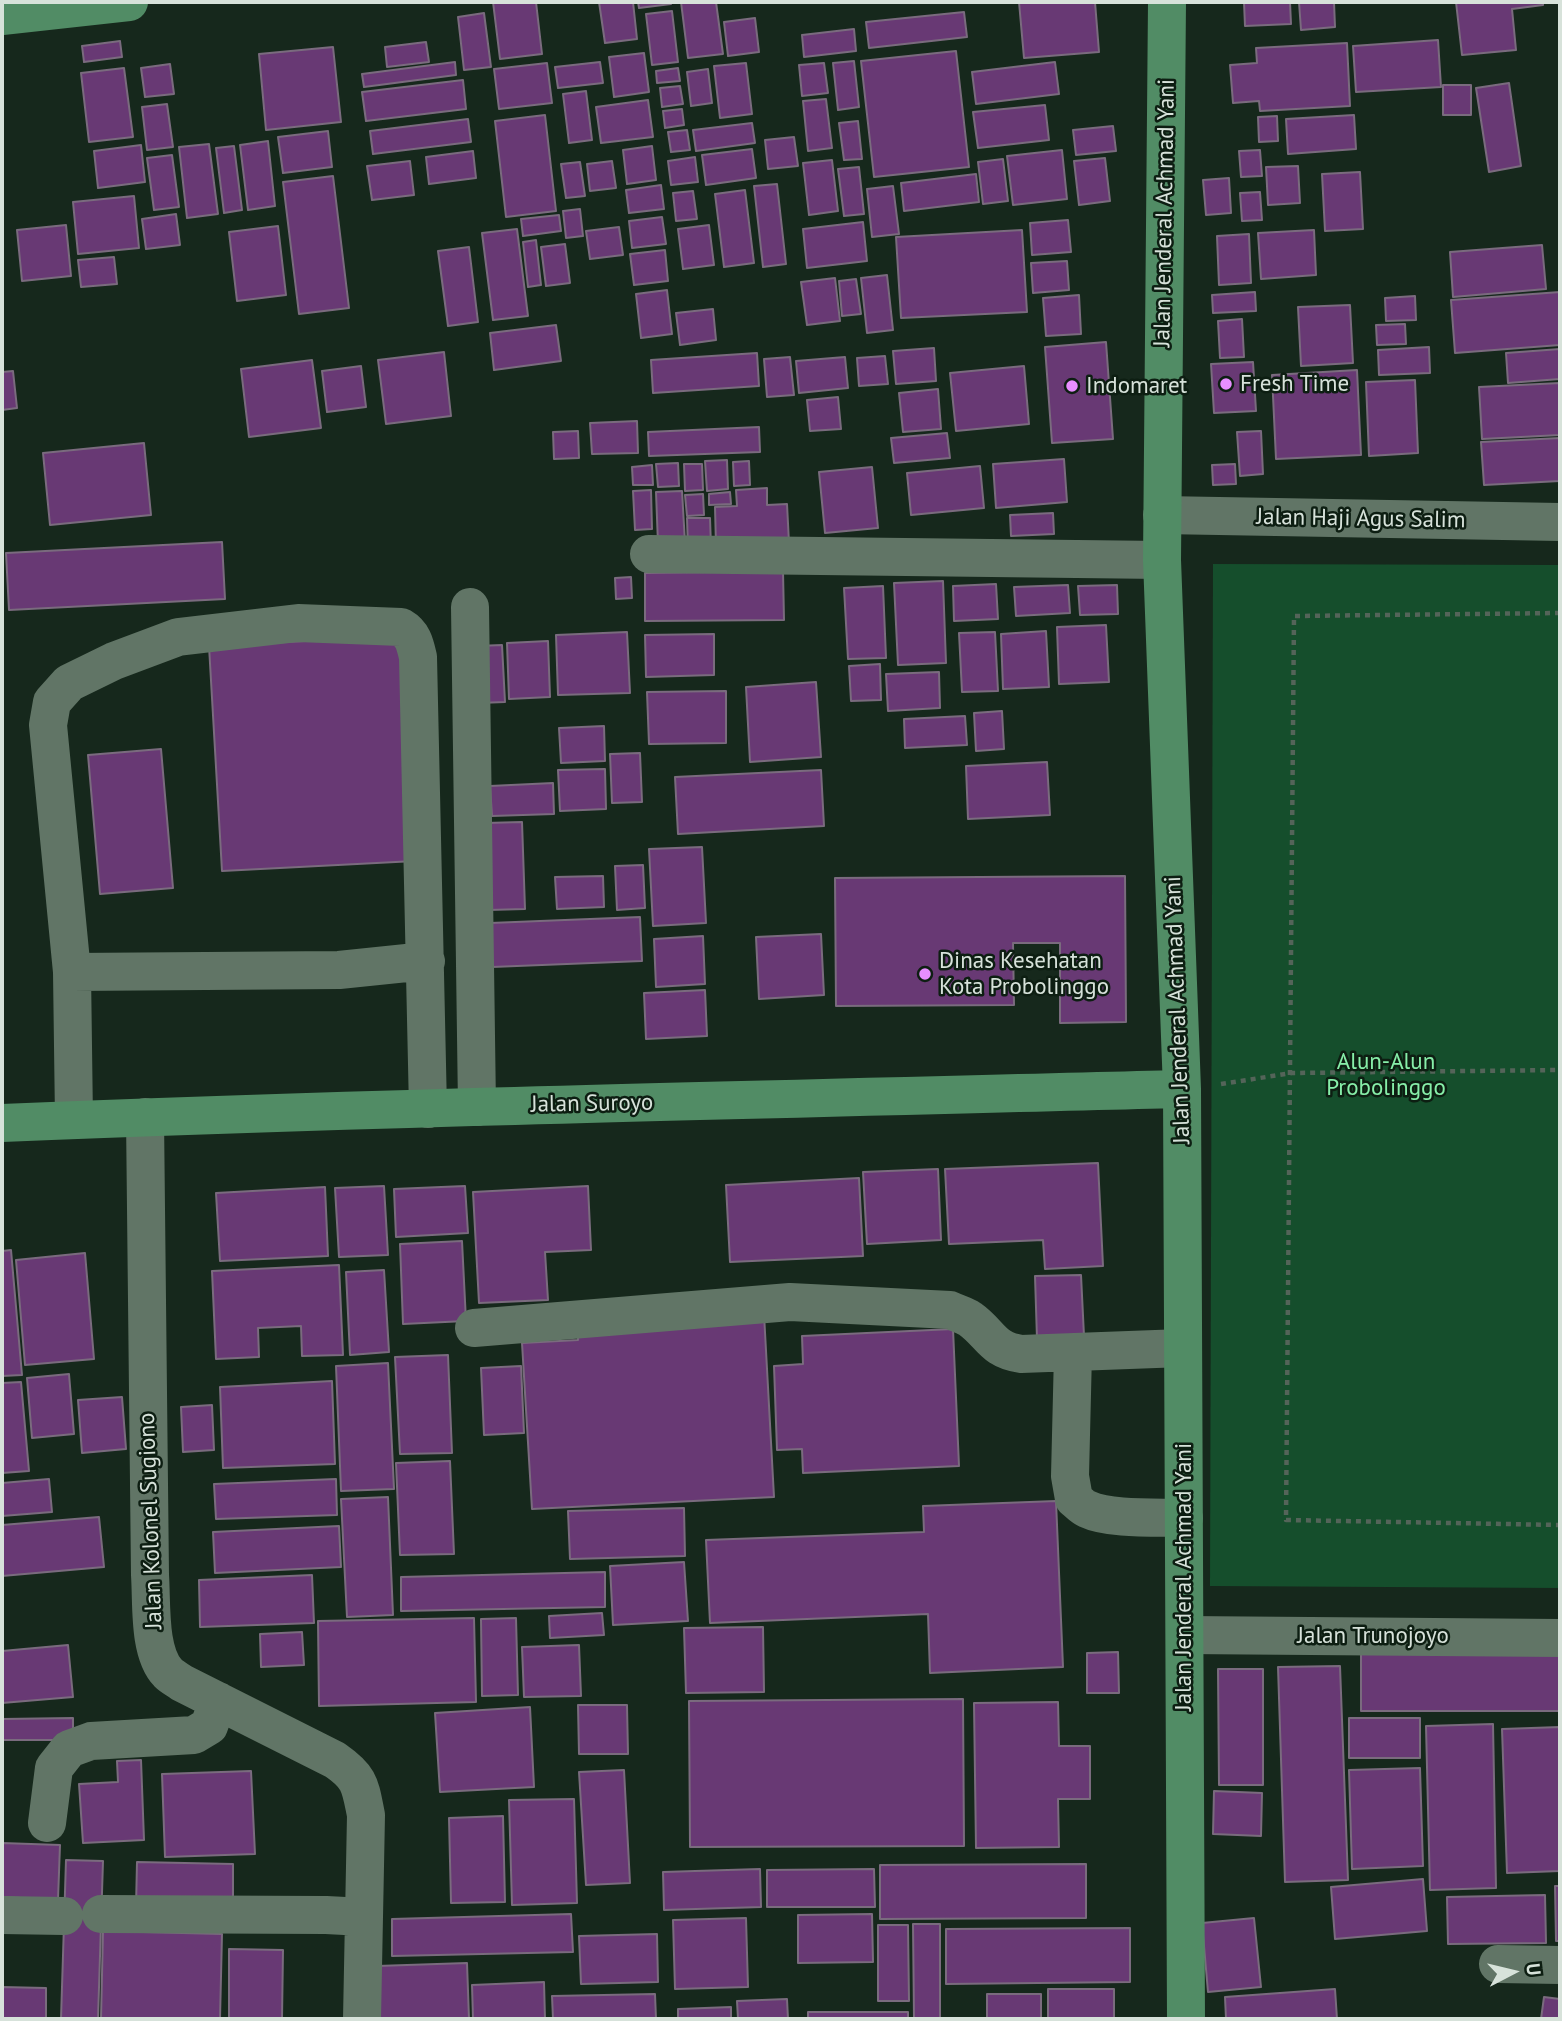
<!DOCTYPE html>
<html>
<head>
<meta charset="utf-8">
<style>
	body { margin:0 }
	#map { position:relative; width:1562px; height:2021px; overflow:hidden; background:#16281c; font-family:"PT Sans",sans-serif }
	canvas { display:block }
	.frame { position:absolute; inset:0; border:4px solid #d7e2da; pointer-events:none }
	.north { position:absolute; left:1478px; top:1937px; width:70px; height:70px; -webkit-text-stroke:5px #0d1e12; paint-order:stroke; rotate:83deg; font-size:19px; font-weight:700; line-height:28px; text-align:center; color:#d7e2da }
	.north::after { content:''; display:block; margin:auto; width:24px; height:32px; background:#d7e2da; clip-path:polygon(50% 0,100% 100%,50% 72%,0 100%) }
</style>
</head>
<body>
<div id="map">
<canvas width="1562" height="2021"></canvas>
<div class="frame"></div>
<div class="north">U</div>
</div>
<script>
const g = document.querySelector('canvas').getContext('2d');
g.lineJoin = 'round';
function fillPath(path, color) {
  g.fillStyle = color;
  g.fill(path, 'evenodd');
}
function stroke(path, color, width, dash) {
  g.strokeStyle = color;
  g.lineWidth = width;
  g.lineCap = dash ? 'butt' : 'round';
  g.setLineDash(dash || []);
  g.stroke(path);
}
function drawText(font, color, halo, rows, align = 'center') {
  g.font = font + ' "PT Sans",sans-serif';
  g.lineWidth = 5;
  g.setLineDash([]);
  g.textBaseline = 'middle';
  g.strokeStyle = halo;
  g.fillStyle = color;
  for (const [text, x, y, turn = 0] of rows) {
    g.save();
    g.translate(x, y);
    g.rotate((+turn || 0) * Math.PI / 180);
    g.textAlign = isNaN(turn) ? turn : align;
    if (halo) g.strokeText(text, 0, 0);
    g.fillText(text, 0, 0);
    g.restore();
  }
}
const green = new Path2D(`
	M1213,564L1560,565V1588L1210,1586Z`);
const building = new Path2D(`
	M493,2H536L542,54L500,59Z
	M599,2H633L637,39L605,43Z
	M638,2H671V4L639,8Z
	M681,2H716L723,54L688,58Z
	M1019,2H1095L1099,52L1024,58Z
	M1244,2H1290L1291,24L1245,26Z
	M1299,2H1334L1335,27L1301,30Z
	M1456,2H1543V5L1512,9L1516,50L1462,55Z
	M672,11L678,62L652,65L646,14Z
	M964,12L967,37L869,48L866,22Z
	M484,13L491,67L464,70L458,17Z
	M755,18L759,52L728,56L724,22Z
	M854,29L856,51L804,57L802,35Z
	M1438,40L1441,87L1356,92L1353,46Z
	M120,41L122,57L84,62L82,46Z
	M426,42L429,62L387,67L385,47Z
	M1347,43L1350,106L1260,111L1259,101L1233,103L1230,65L1257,63L1256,48Z
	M333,47L341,122L266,130L259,54Z
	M956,51L969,167L874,177L861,61Z
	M644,53L649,92L614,97L609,57Z
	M854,61L859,107L838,110L833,63Z
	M455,62L456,75L364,87L362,74Z
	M600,62L603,83L558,88L555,67Z
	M1055,62L1059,94L976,104L972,72Z
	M547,63L552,103L499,109L494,69Z
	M746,63L752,114L720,118L714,66Z
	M824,63L828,93L802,96L799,65Z
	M170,64L174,94L145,97L141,68Z
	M124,68L133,137L89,142L81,73Z
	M678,68L680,81L657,83L656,71Z
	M708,69L712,103L691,106L687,72Z
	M463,80L466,109L366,121L362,92Z
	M1509,83L1521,166L1489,172L1476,88Z
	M1443,85H1471V115H1443Z
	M680,86L683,104L662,107L660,88Z
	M586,91L592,140L569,143L563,94Z
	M826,99L832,148L808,151L803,101Z
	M648,100L653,137L601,143L596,107Z
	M167,104L173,147L147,150L142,107Z
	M1045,105L1049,140L978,148L973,112Z
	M682,109L684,125L665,128L663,111Z
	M545,115L556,211L506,217L495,121Z
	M1354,115L1356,149L1288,154L1286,119Z
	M1277,116L1278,141L1259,142L1258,117Z
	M468,119L471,142L373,154L370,131Z
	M858,121L862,159L844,160L839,123Z
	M752,123L755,143L696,151L693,130Z
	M1113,126L1116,151L1076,155L1073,130Z
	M687,130L690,150L671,152L668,132Z
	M328,131L332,167L283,173L278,137Z
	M794,137L798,166L768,169L765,140Z
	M268,141L275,206L248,210L240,145Z
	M209,144L218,214L187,218L179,147Z
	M141,145L145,182L98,188L94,151Z
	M234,146L242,210L224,213L216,148Z
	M652,146L656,180L627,184L623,150Z
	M752,149L756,178L706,185L702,155Z
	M1062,150L1067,199L1013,205L1007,156Z
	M1260,150L1262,176L1241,177L1239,151Z
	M473,151L476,178L429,184L426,157Z
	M172,155L179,207L154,210L147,158Z
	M695,157L698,182L671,185L668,161Z
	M1105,158L1110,201L1079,205L1074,161Z
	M1003,159L1008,201L983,204L978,162Z
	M832,160L838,211L809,215L803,163Z
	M410,161L414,195L372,200L367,166Z
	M612,161L616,188L590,191L587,164Z
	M580,162L585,196L566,198L561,164Z
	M1298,166L1300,203L1268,205L1266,167Z
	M859,167L864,214L844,216L838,169Z
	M1360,172L1363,229L1325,231L1322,174Z
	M976,174L979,202L904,211L901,183Z
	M333,176L349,308L299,314L283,182Z
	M1229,178L1231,213L1206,215L1203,180Z
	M777,184L786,264L763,267L754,186Z
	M661,185L664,209L629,213L626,190Z
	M893,186L899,234L872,237L867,189Z
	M745,190L754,263L724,267L715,194Z
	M693,191L697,219L676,221L673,193Z
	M1260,192L1262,220L1242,221L1240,193Z
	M134,196L139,248L78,254L73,202Z
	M580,209L583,236L566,238L563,211Z
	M176,214L180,245L146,249L142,219Z
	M559,215L561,231L523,236L521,219Z
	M662,217L666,244L632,248L629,221Z
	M1068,220L1071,252L1032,255L1030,223Z
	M863,222L867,261L807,268L803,229Z
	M66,225L71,276L22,281L17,230Z
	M709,225L714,265L683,269L678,229Z
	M278,226L286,295L237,301L229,232Z
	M619,227L623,255L590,259L586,231Z
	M517,229L528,316L493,320L482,233Z
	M1022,230L1027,312L901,318L896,237Z
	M1314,230L1316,275L1261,279L1258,233Z
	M1249,234L1251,283L1219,285L1217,236Z
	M536,240L541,285L528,287L523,242Z
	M565,244L570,283L546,286L541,247Z
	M1542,245L1546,289L1453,297L1450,252Z
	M469,247L478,322L448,326L438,251Z
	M665,250L668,281L634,285L630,254Z
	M114,257L117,284L81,287L78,260Z
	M1067,261L1069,290L1033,293L1031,263Z
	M887,275L893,330L867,333L861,278Z
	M835,278L840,321L807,325L801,282Z
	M856,279L861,314L842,316L839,281Z
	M667,290L672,334L641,338L636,294Z
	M1255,292L1256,311L1213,313L1212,295Z
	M1560,292V345L1455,353L1451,300Z
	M1079,295L1081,334L1046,336L1043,298Z
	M1415,296L1416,320L1386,321L1385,298Z
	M1350,305L1353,363L1301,366L1298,307Z
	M713,309L716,340L680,345L676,313Z
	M1242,319L1244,357L1220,358L1218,321Z
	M1405,324L1406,344L1377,345L1376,325Z
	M556,325L561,361L494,370L490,333Z
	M1106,342L1113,439L1052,443L1045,347Z
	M1429,347L1430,373L1379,375L1378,350Z
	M934,348L936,381L896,384L893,351Z
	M1560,349V379L1508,383L1506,353Z
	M444,352L451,416L386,424L378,360Z
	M757,353L759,386L653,393L651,360Z
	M885,356L888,384L859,386L857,358Z
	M790,357L794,395L767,397L764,359Z
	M845,357L848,388L799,393L796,361Z
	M312,360L321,428L249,437L241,369Z
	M1253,362L1256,411L1214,413L1211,364Z
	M361,366L366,407L327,412L322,371Z
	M1024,366L1029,424L956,431L950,373Z
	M1357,370L1361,455L1276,459L1272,375Z
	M13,371L17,408L2,410V372Z
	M1415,380L1418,453L1369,456L1366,382Z
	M1560,383V435L1482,439L1479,387Z
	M938,389L941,429L903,432L899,393Z
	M838,397L841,429L810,431L807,400Z
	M637,421L638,453L592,454L590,423Z
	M759,427L760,452L649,456L648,432Z
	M578,431L579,458L554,459L553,432Z
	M1261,431L1263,474L1240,476L1237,432Z
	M947,433L950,458L894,463L891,438Z
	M1560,438V481L1484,485L1481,442Z
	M144,443L151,515L50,525L43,453Z
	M1064,459L1067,502L996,508L993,464Z
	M727,460L728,489L707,491L705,461Z
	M749,461L750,485L734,486L733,462Z
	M678,463L679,486L658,487L656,464Z
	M684,464H702L703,490L685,491Z
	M1235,464L1236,484L1213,485L1212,465Z
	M652,465L653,485H633L632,467Z
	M980,466L984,508L911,515L907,473Z
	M872,467L878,528L825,533L819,472Z
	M767,488V505L787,504L789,543L716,546L715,507L737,506L736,490Z
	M651,490L652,529L635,530L633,491Z
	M682,491L685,543L658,544L656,492Z
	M730,492L731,504L709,505V494Z
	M703,494L704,515L687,516L685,495Z
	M1053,513L1054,534L1011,536L1010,515Z
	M687,518H710L711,547L688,548Z
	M222,542L225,599L9,610L6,553Z
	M783,571L784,620L645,621V573Z
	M631,577L632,598L616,599L615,578Z
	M943,581L946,663L898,665L894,583Z
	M996,584L998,619L954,621L953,586Z
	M1068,585L1070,613L1016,616L1014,587Z
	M1117,585L1118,614L1080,615L1078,586Z
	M883,586L886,658L848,659L844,588Z
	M1106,625L1109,682L1059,684L1057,627Z
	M1046,631L1049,687L1003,689L1001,634Z
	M627,632L630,693L558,695L556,635Z
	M995,632L998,691L962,692L959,633Z
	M714,634V675L646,677L645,635Z
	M402,636L415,861L222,871L209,646Z
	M548,641L550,697L509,699L507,643Z
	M502,645L505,702L479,703L477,646Z
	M880,664L881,700L851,701L849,666Z
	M939,672L940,708L888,711L886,674Z
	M816,682L821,757L750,762L746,687Z
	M726,691V743L649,744L647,692Z
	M1002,711L1004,749L976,751L974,713Z
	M965,716L967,745L905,748L904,719Z
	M604,726L605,761L561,763L559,728Z
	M161,749L173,888L100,894L88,755Z
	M640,753L642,802L612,803L610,754Z
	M1047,762L1050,815L968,819L966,766Z
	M605,769L606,809L560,811L558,770Z
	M821,770L824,826L678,834L675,777Z
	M553,783L554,814L492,816L490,786Z
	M522,822L525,909L488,910L485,823Z
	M702,847L706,923L653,926L649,849Z
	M643,865L645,908L617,910L615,866Z
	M603,876L604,907L557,909L555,877Z
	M1125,876L1126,1022L1060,1023V943H1013L1014,1005L836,1006L835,878Z
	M640,917L642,961L492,967L490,923Z
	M821,934L824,995L759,999L756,937Z
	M703,936L705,984L656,987L654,939Z
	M705,990L707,1036L646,1039L644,993Z
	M1098,1163L1103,1266L1045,1269L1043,1240L949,1244L945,1169Z
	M938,1169L941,1240L867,1244L863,1172Z
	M859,1178L863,1256L730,1262L726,1185Z
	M384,1186L388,1255L339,1257L335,1188Z
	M465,1186L468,1233L396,1237L394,1189Z
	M588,1186L591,1250L545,1252L548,1300L479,1303L473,1192Z
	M325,1187L328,1256L220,1261L216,1193Z
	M462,1241L466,1321L403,1324L400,1244Z
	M11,1250L22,1375L2,1376V1251Z
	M85,1253L94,1359L25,1365L16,1260Z
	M339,1265L343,1355L302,1356L301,1326L258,1328L259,1357L216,1359L212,1271Z
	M384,1270L389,1352L350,1355L346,1272Z
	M1081,1275L1084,1336L1037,1339L1035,1276Z
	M764,1314L774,1497L532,1509L522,1343L578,1340L577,1324Z
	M953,1329L959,1466L803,1473L802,1449L777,1450L774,1366L803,1364L802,1336Z
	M448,1355L452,1453L400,1454L395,1357Z
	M388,1363L394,1489L341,1491L336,1366Z
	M521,1366L524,1433L484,1435L481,1368Z
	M69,1374L74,1434L32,1438L27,1378Z
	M332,1381L335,1464L223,1468L220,1387Z
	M21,1382L29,1471L2,1473V1383Z
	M122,1397L126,1449L82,1453L78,1400Z
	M212,1405L214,1450L183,1452L181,1407Z
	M450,1461L454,1554L400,1555L396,1463Z
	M49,1479L52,1512L2,1516V1483Z
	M336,1479L337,1515L216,1519L214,1484Z
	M388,1497L393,1615L347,1617L341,1499Z
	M1056,1501L1063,1667L930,1673L928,1614L710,1623L706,1540L924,1532L923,1506Z
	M684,1508L685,1556L570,1559L568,1511Z
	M99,1517L104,1567L2,1576V1525Z
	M339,1526L341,1567L215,1573L213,1532Z
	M684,1562L688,1621L613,1625L610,1566Z
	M605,1572V1607L401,1611V1577Z
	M312,1575L314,1623L200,1627L199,1580Z
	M602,1613L604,1635L550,1638L549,1616Z
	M474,1618L476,1702L319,1706L318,1621Z
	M516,1618L518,1695L482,1696L481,1619Z
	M763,1627L764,1692L686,1693L684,1628Z
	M302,1632L304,1665L261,1667L260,1634Z
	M68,1645L73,1697L2,1703V1651Z
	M579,1645L581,1696L524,1697L522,1647Z
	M1361,1650L1560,1651V1711H1361Z
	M1118,1652L1119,1693H1087V1653Z
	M1340,1666L1348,1880L1285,1882L1278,1667Z
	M1218,1669H1263V1785H1219Z
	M963,1699L964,1846L690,1847L689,1701Z
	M1058,1702L1059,1746H1090V1799H1058L1059,1847L976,1848L974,1703Z
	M578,1705H627L628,1754H579Z
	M530,1707L534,1787L440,1792L435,1713Z
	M73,1718V1740H2V1719Z
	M1349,1718H1420V1758H1349Z
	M1493,1724L1496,1888L1430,1890L1426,1726Z
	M1560,1727V1871L1507,1873L1502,1729Z
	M141,1760L144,1840L83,1843L79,1784L118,1782L117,1761Z
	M1420,1768L1423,1866L1352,1869L1349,1770Z
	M624,1770L630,1883L586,1885L579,1772Z
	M251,1771L255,1854L165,1857L162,1774Z
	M1214,1791L1262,1793L1261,1836L1213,1834Z
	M574,1799L577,1903L512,1905L509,1800Z
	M503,1816L505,1902L451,1903L449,1818Z
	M2,1843L60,1845L58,1900L2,1897Z
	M66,1860L103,1861L98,2019H61Z
	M137,1862L233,1864V1909L136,1907Z
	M1086,1864V1918L880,1919V1865Z
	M760,1869L761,1907L664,1910L663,1872Z
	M874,1869L875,1907H767V1870Z
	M1423,1879L1427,1931L1335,1939L1331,1887Z
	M1555,1886H1560V1941H1556Z
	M1545,1895L1546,1943L1448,1944L1447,1897Z
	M571,1914L573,1952L392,1956V1919Z
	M872,1914L873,1962L798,1963V1915Z
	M746,1918L748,1987L675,1989L673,1920Z
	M1254,1918L1261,1987L1208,1992L1202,1923Z
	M913,1924H940V2018L914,2019Z
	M878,1925H908L909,2001H878Z
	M1130,1928V1982L946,1984V1929Z
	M103,1931L222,1934L220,2019H101Z
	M657,1934L658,1982L581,1984L579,1936Z
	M229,1949L283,1950L282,2019H229Z
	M467,1963L469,2019H379L377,1966Z
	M544,1982L545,2019H473L472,1985Z
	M2,1987L46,1988V2019H2Z
	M1048,1989H1114V2019H1048Z
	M1335,1989L1337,2019H1226L1225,1997Z
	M655,1994L656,2019H553L552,1996Z
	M987,1994H1041V2019H987Z
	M1544,1997L1560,1999V2019H1541Z
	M787,1999L788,2019H738L737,2001Z
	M731,2007V2019H678V2009Z
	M808,2012H908V2019H808Z`);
const path = new Path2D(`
	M1560,613L1294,616L1286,1520L1560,1525
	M1221,1084L1292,1073L1560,1070`);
const minor = new Path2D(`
	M1162,515L1560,522
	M649,554L1162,560
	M470,607L477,1107
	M72,972L339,970L426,961
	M145,1117L150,1575C152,1603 148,1652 168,1673C172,1677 178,1680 182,1683L335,1760C361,1778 360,1786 366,1815L362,2019
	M74,1120L72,972L48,725L52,702L69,683L114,661L178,637L298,623L401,627C413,634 415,644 418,657L428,1109
	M474,1328L790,1302L950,1310C956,1313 964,1315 970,1319C991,1334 992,1350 1021,1354L1183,1348
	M1073,1353L1070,1476L1074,1499C1078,1502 1082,1507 1087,1509C1110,1520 1158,1517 1184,1518
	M1185,1635L1560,1638
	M47,1823L54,1768L69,1749L91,1741L194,1735L209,1726L218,1701
	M101,1914L326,1915L364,1917
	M2,1915L64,1916
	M1498,1964L1560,1965`);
const major = new Path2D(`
	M1167,2L1162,560L1182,1089L1186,2019
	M2,16L129,2
	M2,1123C395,1107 789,1099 1182,1089`);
const markers = [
	[1226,384,7,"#e88eff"],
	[1072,386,7,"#e88eff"],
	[925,974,7,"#e88eff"]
];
const streetNames = [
	["Jalan Jenderal Achmad Yani",1165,213,-89],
	["Jalan Haji Agus Salim",1361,519,1],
	["Jalan Jenderal Achmad Yani",1178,1010,-92],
	["Jalan Suroyo",592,1104,-1],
	["Jalan Kolonel Sugiono",151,1521,-92],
	["Jalan Jenderal Achmad Yani",1184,1577,-90],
	["Jalan Trunojoyo",1373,1636]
];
const poiNames = [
	["Fresh Time",1240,384],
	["Indomaret",1086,386],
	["Dinas Kesehatan",939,961],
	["Kota Probolinggo",939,987]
];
const parkNames = [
	["Alun-Alun",1386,1062],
	["Probolinggo",1386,1088]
];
fillPath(green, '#154e2c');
fillPath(building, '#683974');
stroke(building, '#7a6b7e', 2);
stroke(path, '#546459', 4.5, [5, 5]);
stroke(minor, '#617566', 38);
stroke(major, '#518c65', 38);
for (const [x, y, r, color] of markers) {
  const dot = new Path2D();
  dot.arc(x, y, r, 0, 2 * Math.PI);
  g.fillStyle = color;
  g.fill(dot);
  stroke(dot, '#0d1e12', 2.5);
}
drawText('23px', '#d7e2da', '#0d1e12', streetNames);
drawText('23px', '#d7e2da', '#0d1e12', poiNames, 'left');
drawText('23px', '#87efa9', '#0d1e12', parkNames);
</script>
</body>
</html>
